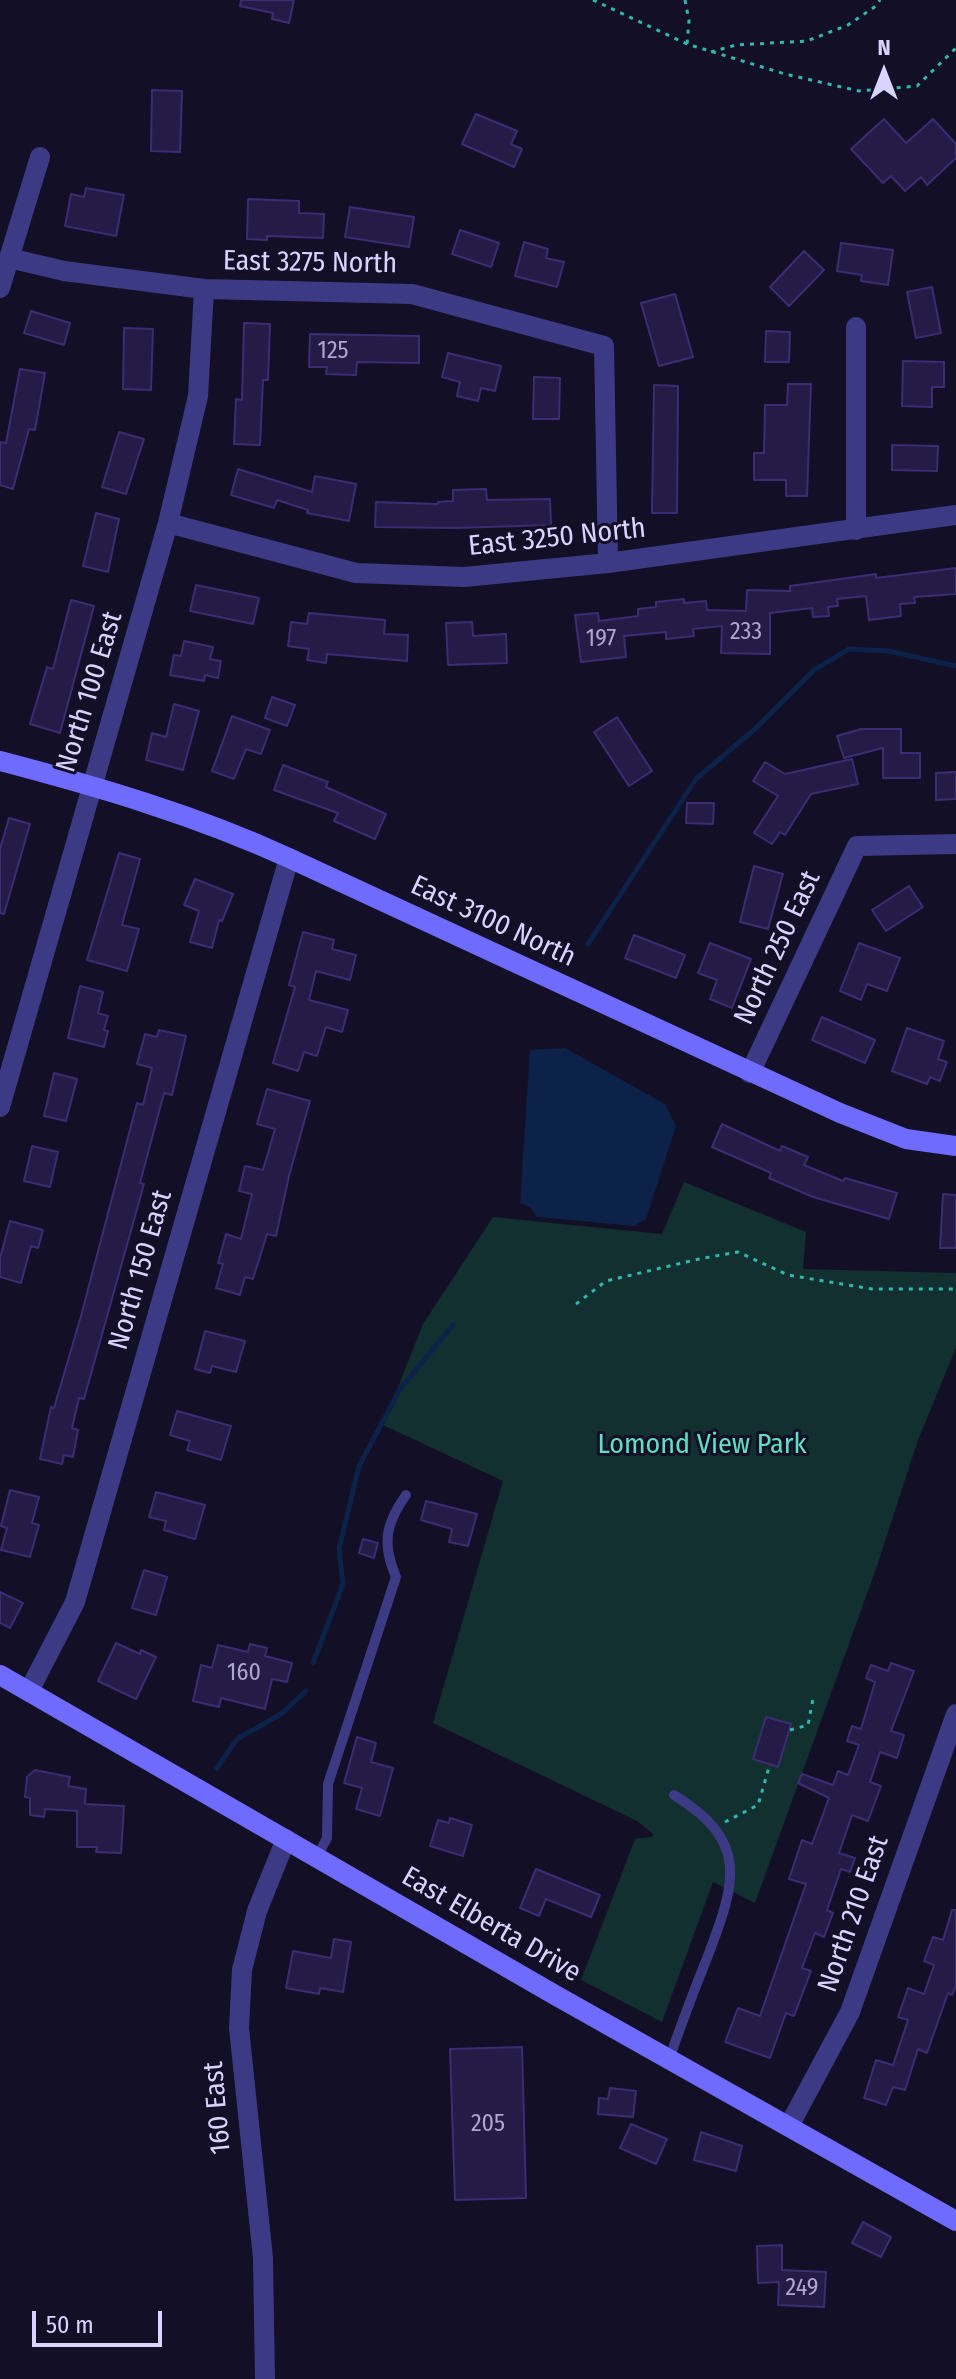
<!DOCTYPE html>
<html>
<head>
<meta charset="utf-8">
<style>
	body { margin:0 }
	#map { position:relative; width:956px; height:2379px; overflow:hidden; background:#130f26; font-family:"Fira Sans Condensed",sans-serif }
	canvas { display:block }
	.north { position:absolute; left:844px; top:32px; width:80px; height:80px; -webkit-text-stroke:6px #130f26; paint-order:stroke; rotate:0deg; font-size:22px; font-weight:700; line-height:32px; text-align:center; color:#d9d4ff }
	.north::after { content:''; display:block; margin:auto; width:28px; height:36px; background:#d9d4ff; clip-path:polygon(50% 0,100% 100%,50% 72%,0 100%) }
	.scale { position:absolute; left:32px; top:2311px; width:130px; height:36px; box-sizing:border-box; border:4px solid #d9d4ff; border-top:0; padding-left:10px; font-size:24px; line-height:28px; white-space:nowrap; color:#d9d4ff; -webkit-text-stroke:6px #130f26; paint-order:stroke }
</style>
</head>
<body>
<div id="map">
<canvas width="956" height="2379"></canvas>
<div class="north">N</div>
<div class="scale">50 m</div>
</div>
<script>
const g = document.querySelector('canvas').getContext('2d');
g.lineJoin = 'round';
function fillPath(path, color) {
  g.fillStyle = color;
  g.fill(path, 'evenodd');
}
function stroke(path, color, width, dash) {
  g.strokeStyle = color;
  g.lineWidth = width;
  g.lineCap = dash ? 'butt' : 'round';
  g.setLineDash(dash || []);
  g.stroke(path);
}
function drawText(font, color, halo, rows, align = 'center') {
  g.font = font + ' "Fira Sans Condensed",sans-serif';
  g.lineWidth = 6;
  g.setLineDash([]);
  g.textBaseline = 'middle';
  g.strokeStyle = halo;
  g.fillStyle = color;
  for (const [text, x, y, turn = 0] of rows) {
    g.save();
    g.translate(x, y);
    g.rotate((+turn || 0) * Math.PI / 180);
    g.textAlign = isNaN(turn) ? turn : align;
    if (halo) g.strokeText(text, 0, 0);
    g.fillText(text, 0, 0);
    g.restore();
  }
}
const green = new Path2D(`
	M684,1182L806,1232L803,1269L956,1273V1348L918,1440L876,1569L755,1903L713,1882L662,2022L581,1980L635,1839L652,1837L653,1834L637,1821L433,1723L503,1481L383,1425L423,1324L493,1217L662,1234Z`);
const water = new Path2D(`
	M565,1048L665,1104L676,1126L646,1219L634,1226L537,1217L530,1207L520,1203L530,1050Z`);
const stream = new Path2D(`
	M588,944L696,779L756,728L814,670L849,649L889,651L956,666
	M313,1663L343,1584L339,1549L359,1466L400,1389L453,1325
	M217,1768L237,1739L281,1714L306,1691`);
const building = new Path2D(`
	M241,0H294L289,23L272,19L273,13L240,6Z
	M152,90L182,91L180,152L151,151Z
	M476,114L517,131L511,144L522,149L514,167L462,144Z
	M884,119L906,143L933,119L956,144V158L927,185L921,177L905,191L891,176L883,183L851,149Z
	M86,188L124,195L116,236L65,226L71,194L84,197Z
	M248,199L299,201V213L324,214L323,238L267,236V240L247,239Z
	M350,207L414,217L409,247L345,237Z
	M460,230L499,243L491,267L452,254Z
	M524,242L548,249L546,258L564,262L557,287L515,276Z
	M841,243L893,250L888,285L861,281L862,275L837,271Z
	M804,251L824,270L789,306L770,287Z
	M932,287L941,333L916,338L907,292Z
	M675,294L693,357L659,366L641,303Z
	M31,311L70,323L64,345L24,333Z
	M244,323L270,324L268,380H263L260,445L234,444L236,399L242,400Z
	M124,328L153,329L151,390L123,389Z
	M766,331L790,332L789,362H765Z
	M310,334L419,336V363L357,362L356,375L326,374L327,367H309Z
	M448,353L501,366L495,391L481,388L478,401L457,396L460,382L442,377Z
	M903,361L944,362V387H932V407L902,406Z
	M20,369L45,373L35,430L29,429L13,489L0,485V442L6,443Z
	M534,377L560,378L559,419H533Z
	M788,384H811L807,496H786V480H754V453H764L765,405H787Z
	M654,385L678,386L677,513H652Z
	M119,432L144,439L126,494L102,487Z
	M892,445L938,446L937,471L892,470Z
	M238,469L312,492L315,476L356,484L349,521L307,513L308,510L277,500L274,508L231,495Z
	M486,489L487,500L550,499L551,525L455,528L375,527L376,502L438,504V502L453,501V490Z
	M96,513L119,519L108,572L83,566Z
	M956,568V594L914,597L915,603L900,604L901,616L869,620L866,596L837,599L838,606L828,607L829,616L813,617L812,608L770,613V654L721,653L722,626L693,629L694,636L666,639V632L624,636L626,657L581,662L575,615L598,613L599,621L638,616V609L656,607V602L684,599V603L706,601L707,610L746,611L747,590L790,591V586L855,577L876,574V578Z
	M196,585L259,598L253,624L190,611Z
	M71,600L94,606L60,733L30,724L47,667L53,669Z
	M309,613L385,620L384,634L408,635L407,661L327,654L326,663L307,660L309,649L288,646L291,622L307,624Z
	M472,622L473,636L506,634L507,663L448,665L446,623Z
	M184,641L213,647L210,659L221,661L218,678L205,675L204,681L170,675L174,655L181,656Z
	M272,697L295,705L287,726L265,718Z
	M174,704L199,711L183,770L146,760L152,733L166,737Z
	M232,716L270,730L261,754L246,749L234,779L212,771Z
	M617,717L652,771L629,786L594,732Z
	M861,729H901V753H920V778H883V748L844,758L837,736Z
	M852,759L858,784L811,794L785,835L780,832L772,844L754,833L778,796L753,781L765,762L785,774Z
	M283,765L328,782L326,787L386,814L375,839L334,821L338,813L274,790Z
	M956,772V799L936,800V773Z
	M687,803H714L713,824L686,823Z
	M9,818L30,824L4,914L0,913V849Z
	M119,853L140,859L122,925L139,929L127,971L87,960Z
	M754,866L783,874L768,929L740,922Z
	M195,879L233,894L222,921L219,920L212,948L190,942L199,911L184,905Z
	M909,886L923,907L886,931L872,910Z
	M303,932L334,940L332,949L356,955L350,980L316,971L309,1000L348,1010L342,1032L326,1027L317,1056L304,1052L298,1071L273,1063L295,987L289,985Z
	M634,935L685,955L676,978L625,958Z
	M710,943L751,959L732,1008L710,999L717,980L698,973Z
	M859,943L900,958L887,991L867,984L861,1000L840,991Z
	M80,986L103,992L98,1013L108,1016L104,1030L108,1031L104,1047L68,1038Z
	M822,1017L875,1040L865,1063L812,1040Z
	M907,1028L944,1041L938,1059L947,1062L940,1081L930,1077L927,1084L892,1071Z
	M159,1030L186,1036L172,1095L164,1093L140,1183L144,1184L84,1399L79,1398L72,1428L78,1430L73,1457L64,1455L62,1464L40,1459L51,1407L54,1408L81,1316L137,1103L143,1105L152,1068L137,1064L145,1034L157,1037Z
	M54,1073L77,1079L66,1121L44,1116Z
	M267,1089L310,1101L289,1176L276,1236L267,1234L253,1279L245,1277L240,1295L216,1288L223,1264L218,1263L226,1234L241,1239L252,1194L239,1191L245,1166L263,1170L275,1129L257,1124Z
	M722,1124L780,1151L782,1146L808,1157L804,1165L843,1181L845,1178L897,1193L889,1219L813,1197L769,1178L771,1173L712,1147Z
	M32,1146L58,1152L50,1187L24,1181Z
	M943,1194L956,1195V1248H940Z
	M10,1221L43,1230L38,1248L31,1246L21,1283L0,1277V1258Z
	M205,1331L245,1341L236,1372L212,1366L210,1373L195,1369Z
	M177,1411L231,1426L221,1460L187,1450L190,1441L170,1435Z
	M10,1490L39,1497L32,1523L39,1525L30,1557L1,1550L7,1528L1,1526Z
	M156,1492L205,1505L195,1539L164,1530L166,1521L149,1517Z
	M426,1501L477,1514L468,1546L449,1542L452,1529L421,1520Z
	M363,1539L378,1543L374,1558L359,1553Z
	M144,1570L167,1577L156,1615L132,1608Z
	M0,1592L23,1603L10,1628L0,1623Z
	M116,1643L140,1654L141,1650L156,1657L136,1699L98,1681Z
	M250,1644L267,1648L265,1656L292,1663L287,1682L272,1679L265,1709L221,1698L219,1707L193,1701L201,1665L212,1668L218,1645L248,1652Z
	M891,1663L914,1671L891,1731L904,1735L897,1758L880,1752L870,1782L881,1786L868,1821L852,1815L839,1853L855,1858L850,1872L841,1869L827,1910L833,1913L824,1937L815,1933L802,1968L811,1971L794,2016L786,2013L770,2058L725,2042L738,2008L760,2016L806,1884L789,1879L802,1840L812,1844L829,1798L798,1783L802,1774L833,1785L838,1771L848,1775L859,1745L847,1741L852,1726L861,1729L875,1682L866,1678L871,1665L888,1671Z
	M766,1717L791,1724L778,1767L753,1759Z
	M357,1737L376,1743L371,1762L393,1768L380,1816L356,1809L362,1788L344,1783Z
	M35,1770L70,1777L68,1786L86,1789L85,1804L124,1806L121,1853L96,1852L97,1847H77V1811L45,1809L44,1817L30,1815V1798L25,1797L27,1777Z
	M450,1818L472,1825L463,1856L430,1846L438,1820L449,1823Z
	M536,1869L600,1895L591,1917L546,1899L539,1916L520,1908Z
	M952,1910H956V1985L952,1995L948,1993L927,2053L918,2049L905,2090L893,2087L886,2105L864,2098L876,2060L893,2065L908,2020L898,2017L908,1988L924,1994L934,1965L924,1961L933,1937L943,1940Z
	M334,1939L351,1942L343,1992L320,1988L319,1994L286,1988L293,1951L331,1958Z
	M522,2047L526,2198L455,2200L450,2049Z
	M610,2088L636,2091L633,2117L598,2114L599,2098L608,2099Z
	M631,2124L667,2139L656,2164L620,2148Z
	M701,2132L742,2146L736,2171L694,2160Z
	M863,2222L891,2237L881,2257L852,2243Z
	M782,2245V2270L826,2272L824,2307L778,2305L779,2282L758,2283L757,2246Z`);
const path = new Path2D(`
	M593,0L687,44L785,74L859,91L917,86L956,48
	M685,0L689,21L687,44
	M711,52L736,45L807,41L848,25L876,6L880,0
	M576,1304L606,1281L699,1259L738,1252L788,1275L872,1289H956
	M790,1730L808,1725L813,1699
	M725,1822L758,1805L770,1764`);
const lane = new Path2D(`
	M317,1857L327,1838L328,1784L396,1577C382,1544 385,1525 406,1495
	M670,2057C682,2022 695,1988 709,1953C736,1881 749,1841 674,1795`);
const street = new Path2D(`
	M9,258L64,271L204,289L412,294L604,346L608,563
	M0,288L40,157
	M168,523L356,573L464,577L608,563L956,515
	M856,530V327
	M750,1073L857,846L956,844
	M0,1107L168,523L198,396L204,289
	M29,1691L75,1602L289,858
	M789,2126L850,2012L956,1714
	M265,2379L263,2258L239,2028L242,1970L257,1911L286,1839`);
const secondary = new Path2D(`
	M0,761C99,787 195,815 289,858L840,1113L906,1139L956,1146
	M0,1675L555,1995L956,2221`);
const numberNames = [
	["125",333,351],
	["233",746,632],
	["197",601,639],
	["160",244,1673],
	["205",488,2124],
	["249",802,2288]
];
const streetNames = [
	["East 3275 North",310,263,1],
	["East 3250 North",557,538,-6],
	["North 100 East",90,692,-73],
	["East 3100 North",493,922,25],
	["North 250 East",778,948,-65],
	["North 150 East",141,1270,-74],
	["North 210 East",854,1914,-71],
	["East Elberta Drive",491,1925,30],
	["160 East",218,2108,-95]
];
const parkNames = [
	["Lomond View Park",702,1445]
];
fillPath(green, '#12302f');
fillPath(water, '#0c2248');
stroke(stream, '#0c2248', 5);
fillPath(building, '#241b47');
stroke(building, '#3b2d73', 2);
stroke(path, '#2fb8b0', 3, [4, 6]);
stroke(lane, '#3d3a85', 10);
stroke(street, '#3d3a85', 20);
stroke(secondary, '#6f6bff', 20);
drawText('24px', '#aca6d1', null, numberNames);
drawText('28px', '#d9d4ff', '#130f26', streetNames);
drawText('28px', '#5fe0c0', '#130f26', parkNames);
</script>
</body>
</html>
